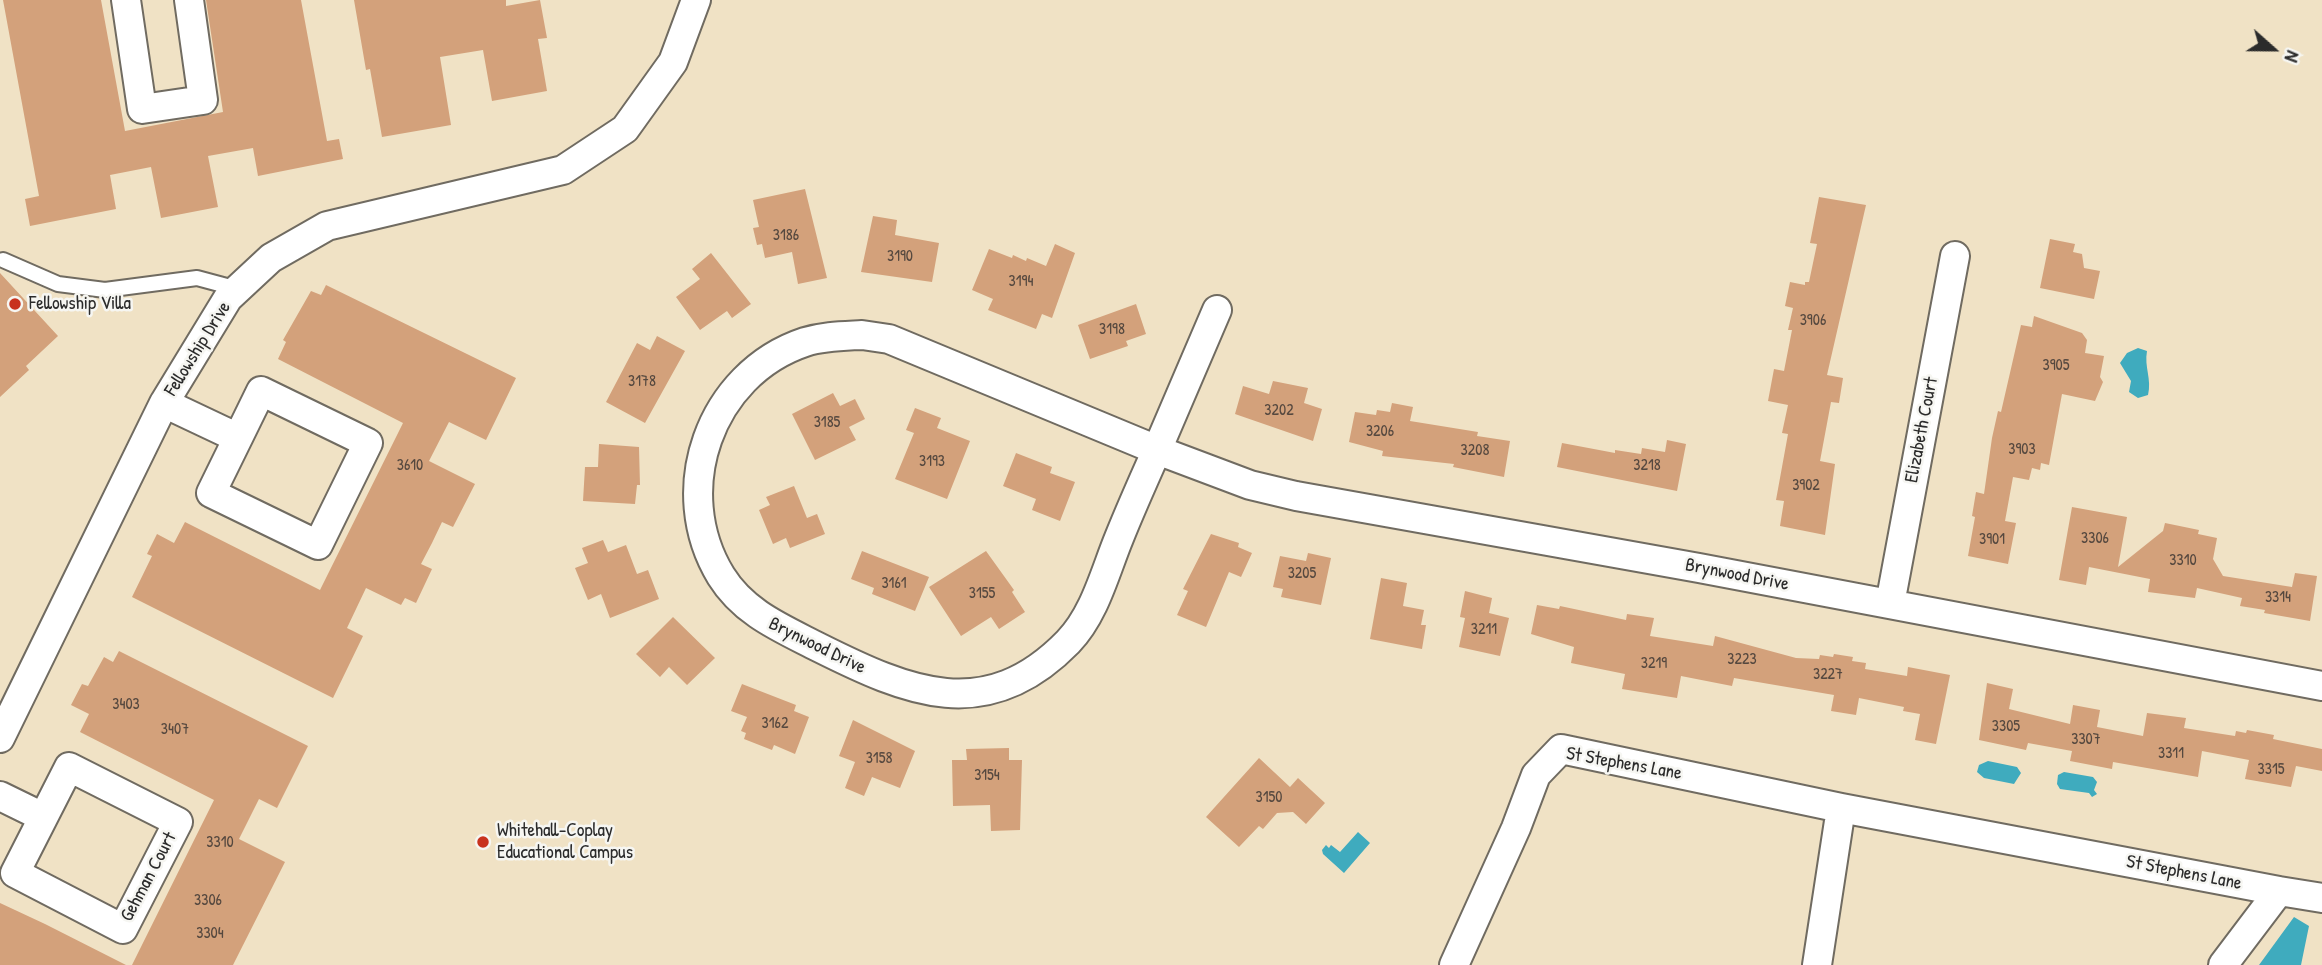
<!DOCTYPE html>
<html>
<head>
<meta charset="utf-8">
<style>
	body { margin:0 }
	#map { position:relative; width:2322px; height:965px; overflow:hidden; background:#f0e2c5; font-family:"Patrick Hand",sans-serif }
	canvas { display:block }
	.north { position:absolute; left:2238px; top:14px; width:70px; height:70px; -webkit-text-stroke:5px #f6f6f2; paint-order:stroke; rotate:111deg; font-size:19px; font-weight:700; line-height:28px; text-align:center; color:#2b2b2b }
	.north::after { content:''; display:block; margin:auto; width:24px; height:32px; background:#2b2b2b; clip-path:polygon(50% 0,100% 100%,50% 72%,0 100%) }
</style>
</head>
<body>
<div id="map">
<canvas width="2322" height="965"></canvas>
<div class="north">N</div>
</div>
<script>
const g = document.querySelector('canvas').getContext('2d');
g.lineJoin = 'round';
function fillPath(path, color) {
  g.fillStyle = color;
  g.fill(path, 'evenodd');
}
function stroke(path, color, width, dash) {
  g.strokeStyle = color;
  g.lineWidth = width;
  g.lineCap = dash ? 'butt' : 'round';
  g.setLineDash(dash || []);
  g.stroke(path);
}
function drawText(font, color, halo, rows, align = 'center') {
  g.font = font + ' "Patrick Hand",sans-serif';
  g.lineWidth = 5;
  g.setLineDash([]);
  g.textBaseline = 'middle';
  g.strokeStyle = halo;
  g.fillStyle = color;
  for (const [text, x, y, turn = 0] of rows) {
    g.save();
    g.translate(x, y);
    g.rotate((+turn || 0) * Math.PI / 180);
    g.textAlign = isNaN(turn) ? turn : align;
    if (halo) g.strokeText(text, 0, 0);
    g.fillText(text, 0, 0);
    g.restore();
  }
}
const water = new Path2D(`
	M2138,348L2147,351C2144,367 2152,379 2148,395L2138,398L2129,392L2131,381L2120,363L2127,353Z
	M1988,761L2017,767L2021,773L2014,784L1984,778L1977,772L1979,765Z
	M2064,772L2093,777L2097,782L2094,790L2097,794L2092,797L2089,793L2060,789L2057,784L2058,775Z
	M1358,832L1370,843L1344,873L1323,854L1322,850L1326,845L1329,848L1331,845L1340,852Z
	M2294,917L2309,926L2301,965H2259Z`);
const building = new Path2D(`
	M3,0H101L125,131L223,112L206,0H301L327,141L339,139L343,159L258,176L253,148L208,156L218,207L161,218L151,167L110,175L116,209L30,226L25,199L39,196Z
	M354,0H506V6L540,0L547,38L538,39L547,91L492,101L483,50L440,57L451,125L382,137L370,69L366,70Z
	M805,189L827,278L798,284L792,252L765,258L762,244L757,245L753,228L759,227L753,200Z
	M1819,197L1866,205L1827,375L1843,378L1839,403L1831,402L1820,461L1835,464L1825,535L1780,526L1784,501L1776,500L1788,434L1782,433L1788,405L1768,401L1774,369L1784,371L1792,330H1788L1793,308L1785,306L1790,282L1805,285V282H1809L1817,244L1810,243Z
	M873,216L897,220L895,235L939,243L932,282L861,272Z
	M2050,239L2075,244L2073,252L2082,254L2084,268L2100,271L2094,299L2040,288Z
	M1055,244L1075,253L1052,318L1042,314L1036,329L988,310L993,299L972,290L989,249L1012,258L1013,255L1026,261L1027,258L1046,266Z
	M711,253L751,304L732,318L727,311L700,330L676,297L700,279L692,269Z
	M0,273L58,336L26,366L29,370L0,397Z
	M326,285L516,378L486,440L449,422L429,461L475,484L453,527L442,522L432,543L421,564L432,569L416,603L405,598L401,605L366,588L347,628L363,636L333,698L132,597L152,556L147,554L157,534L174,543L185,522L320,590L403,423L278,359L286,342L283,340L311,291L321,295Z
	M1136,304L1146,334L1126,341L1128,346L1090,359L1078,325Z
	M2034,316L2082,333L2087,340L2085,353L2104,356L2100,377L2103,382L2095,401L2062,394L2049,465L2041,463L2040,470L2032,468L2029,480L2013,477L2005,521L2016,523L2008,564L1968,556L1975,517L1972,516L1976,492L1984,494L1992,438L1998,411L2001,412L2021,325L2032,327Z
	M657,336L685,351L645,423L606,402L637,343L650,350Z
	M1273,381L1308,388L1304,403L1322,409L1313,441L1235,414L1243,386L1269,394Z
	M833,393L840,406L855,399L865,419L849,427L856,440L815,460L792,414Z
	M1392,403L1413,407L1410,421L1478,432L1477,436L1510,441L1504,477L1453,467L1454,464L1382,456L1383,451L1349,442L1355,412L1376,415L1377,410L1390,412Z
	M915,408L941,418L937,428L970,441L947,499L895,479L914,433L906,430Z
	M1667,440L1686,444L1677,491L1557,467L1562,443L1615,453V450L1641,454L1642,448L1665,452Z
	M599,444L639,447L640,485H637L635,504L583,501L585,467H598Z
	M1016,453L1052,467L1050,473L1075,482L1060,521L1032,510L1036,499L1003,486Z
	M794,486L807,518L817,514L825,534L790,548L786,538L773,544L759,510L770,505L766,497Z
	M2072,507L2127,517L2118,567L2163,531L2165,523L2199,530L2198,534L2217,538L2213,559L2223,576L2292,587L2295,573L2317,576L2310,621L2264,613L2265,610L2240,606L2242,598L2197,588L2195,598L2148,592L2150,579L2089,567L2086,585L2059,580Z
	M1211,534L1239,543L1238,547L1252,553L1241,577L1229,572L1206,627L1177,615L1188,591L1183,589Z
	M603,540L608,552L626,545L637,574L648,570L659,599L610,618L601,594L588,600L575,568L588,563L582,548Z
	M862,551L929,577L915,611L872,594L874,588L851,579Z
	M986,551L1014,590L1012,592L1025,612L999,629L991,617L961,636L929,587Z
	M1308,553L1331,558L1321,605L1281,597L1283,589L1273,587L1280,556L1306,561Z
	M1381,578L1407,583L1403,606L1424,610L1421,625H1426L1422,649L1370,639Z
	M1465,591L1492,598L1489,613L1509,618L1500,656L1459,647L1465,618L1460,617Z
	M1537,605L1559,609L1560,606L1626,620L1627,614L1654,618L1650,636L1713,646L1715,636L1796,658L1819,659L1820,655L1833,657L1834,654L1853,657L1852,661L1866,663L1865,669L1907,676L1908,667L1950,675L1936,744L1915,740L1920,714L1903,711L1904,707L1859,698L1856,715L1831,711L1834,695L1734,678L1732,686L1681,676L1677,698L1622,689L1625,674L1571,663L1574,647L1531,634Z
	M673,617L715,658L687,685L669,667L660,677L636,654Z
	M119,651L308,746L277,808L259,799L239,839L285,862L233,965H132L214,800L80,732L89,714L71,705L82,684L88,686L104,657L113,662Z
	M1987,683L2013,689L2009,709L2070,724L2073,705L2100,710L2097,727L2143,736L2147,713L2186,718L2184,728L2235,736L2236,731L2246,733L2247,730L2274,735L2273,739L2322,749V771L2296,766L2291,787L2245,779L2249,760L2202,751L2198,777L2113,762L2112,769L2070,761L2072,751L2028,743L2026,750L1979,740Z
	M742,684L796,705L794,711L809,717L795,754L774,745L772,750L744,739L746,733L741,731L747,717L731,711Z
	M853,720L915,751L900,788L872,777L864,796L845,788L855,762L839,756Z
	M1009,748V760H1022L1020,830L991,831L990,805L953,806L952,760H967L966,749Z
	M1259,758L1290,787L1298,778L1325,803L1306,824L1293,812L1277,813L1263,829L1259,826L1239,847L1206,817Z
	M0,903L45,924L126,965H0Z`);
const service = new Path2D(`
	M3,260L58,284L105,290L197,278L238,289`);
const minor = new Path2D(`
	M126,0L142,109L203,100L189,0
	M1217,310L1157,450L1250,485L1296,496L1699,568L2322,686
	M862,335L889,339L1157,450C1144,479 1131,508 1119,538C1105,572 1095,614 1068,642C986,726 908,692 818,647C781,628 744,613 721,576C669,491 709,374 805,342C824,336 843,336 862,335Z
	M164,403L238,438L211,493L318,545L368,443L261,391L238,438
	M1890,604L1955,256
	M0,738L164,403L228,298L271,258L327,226L563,170L625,129L673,62L696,0
	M69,767L178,822L123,929L15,873Z
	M0,796L43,817
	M2279,891L2322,898
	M1454,965L1516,828L1536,775L1561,749L1841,808L2279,891L2223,965
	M1817,965L1841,808`);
const markers = [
	[15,304,7,"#c8321e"],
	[483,842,7,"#c8321e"]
];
const numberNames = [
	["3186",786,236],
	["3190",900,257],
	["3194",1021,282],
	["3906",1813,321],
	["3198",1112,330],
	["3905",2056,366],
	["3178",642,382],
	["3202",1279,411],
	["3185",827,423],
	["3206",1380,432],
	["3903",2022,450],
	["3208",1475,451],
	["3193",932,462],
	["3610",410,466],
	["3218",1647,466],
	["3902",1806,486],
	["3306",2095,539],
	["3901",1992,540],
	["3310",2183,561],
	["3205",1302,574],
	["3161",894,584],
	["3155",982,594],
	["3314",2278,598],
	["3211",1484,630],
	["3223",1742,660],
	["3219",1654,664],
	["3227",1828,675],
	["3403",126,705],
	["3162",775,724],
	["3305",2006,727],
	["3407",175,730],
	["3307",2086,740],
	["3311",2171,754],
	["3158",879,759],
	["3315",2271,770],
	["3154",987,776],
	["3150",1269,798],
	["3310",220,843],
	["3306",208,901],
	["3304",210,934]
];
const poiNames = [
	["Fellowship Villa",29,304],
	["Whitehall-Coplay",497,831],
	["Educational Campus",497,853]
];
const streetNames = [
	["Fellowship Drive",198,349,-58],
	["Elizabeth Court",1922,430,-79],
	["Brynwood Drive",1737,575,11],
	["Brynwood Drive",817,646,26],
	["St Stephens Lane",1624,764,10],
	["St Stephens Lane",2184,873,11],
	["Gehman Court",149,877,-62]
];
fillPath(water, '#3fabbe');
fillPath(building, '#d3a17b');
stroke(service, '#706b61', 18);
stroke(minor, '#706b61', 32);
stroke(service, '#fff', 14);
stroke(minor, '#fff', 28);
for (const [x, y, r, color] of markers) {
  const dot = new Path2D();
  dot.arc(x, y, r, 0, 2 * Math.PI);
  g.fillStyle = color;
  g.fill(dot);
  stroke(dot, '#f6f6f2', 2.5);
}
drawText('16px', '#55483f', null, numberNames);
drawText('19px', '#2b2b2b', '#f6f6f2', poiNames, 'left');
drawText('19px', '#2b2b2b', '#f6f6f2', streetNames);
</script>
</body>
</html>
